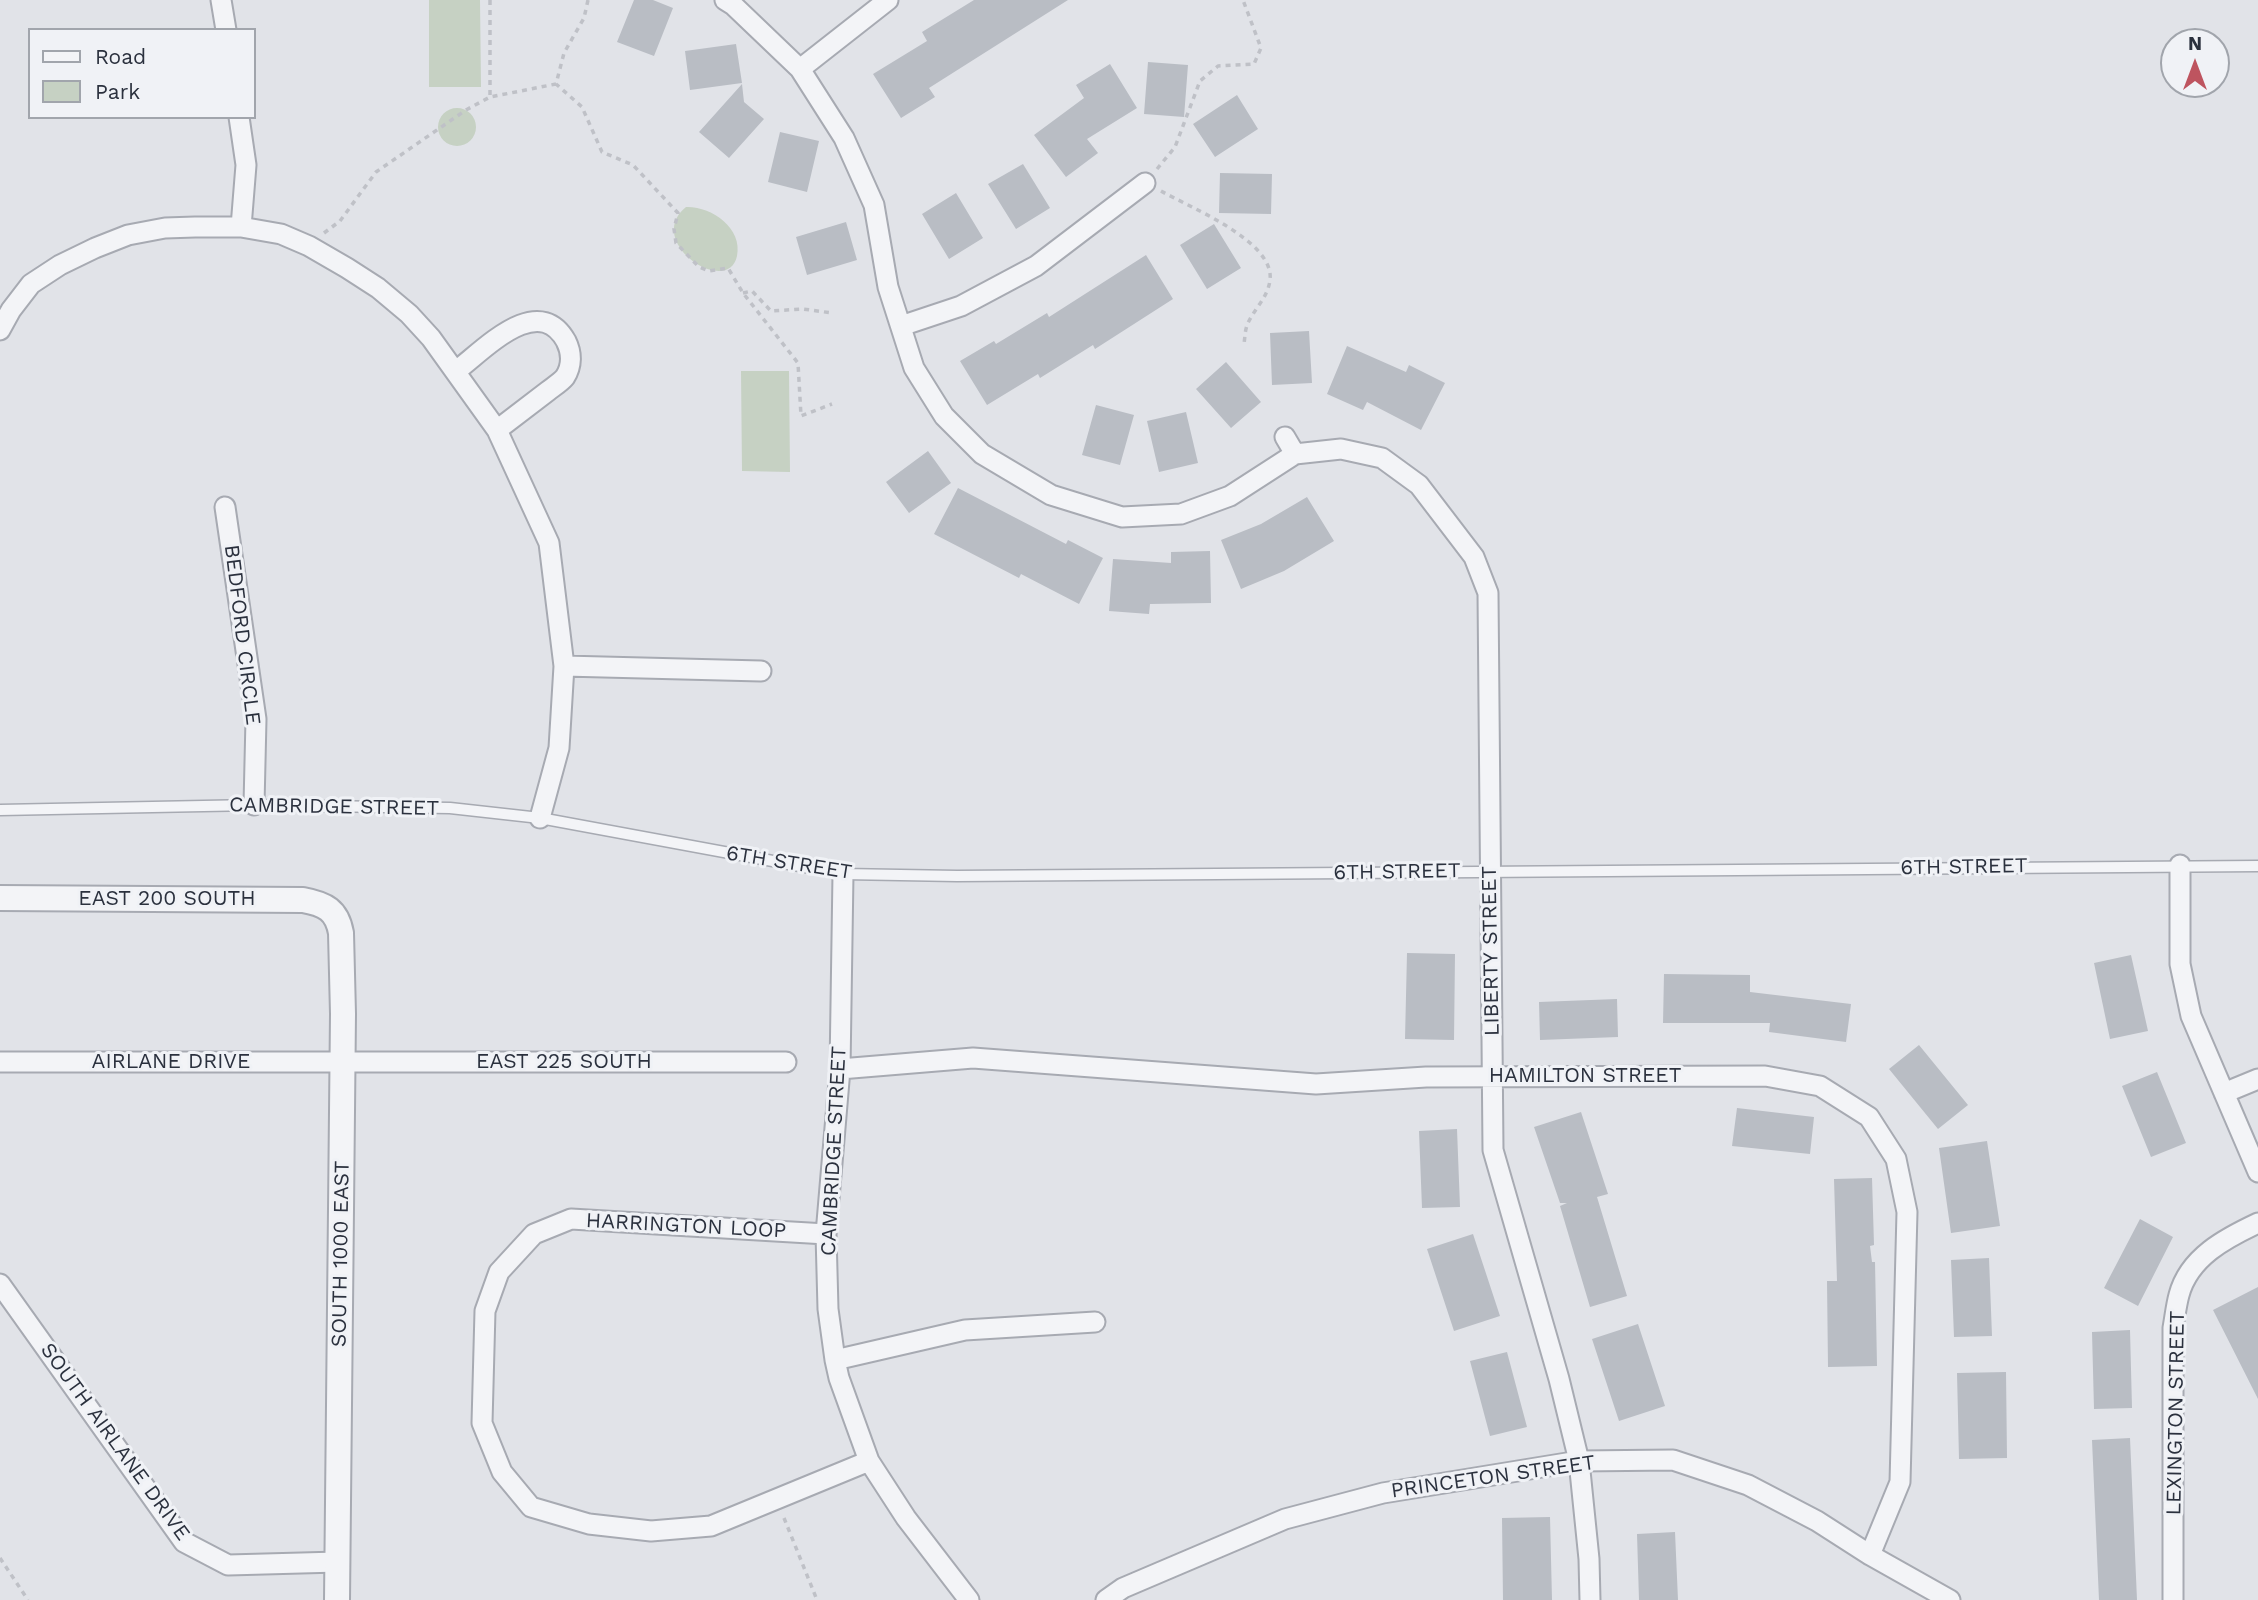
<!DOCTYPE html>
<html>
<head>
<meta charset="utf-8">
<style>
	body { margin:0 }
	#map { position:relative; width:2258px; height:1600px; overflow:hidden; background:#e1e3e8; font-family:"Work Sans",sans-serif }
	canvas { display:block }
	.legend { position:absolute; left:28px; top:28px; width:228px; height:91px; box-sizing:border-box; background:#f0f2f6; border:2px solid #a1a5ac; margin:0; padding:9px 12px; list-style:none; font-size:21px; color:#2b313e }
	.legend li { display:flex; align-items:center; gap:14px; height:35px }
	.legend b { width:35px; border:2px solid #a1a5ac }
	.north { position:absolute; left:2160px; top:28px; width:70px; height:70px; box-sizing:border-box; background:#f0f2f6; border:2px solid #a1a5ac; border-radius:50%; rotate:0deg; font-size:19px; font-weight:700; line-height:28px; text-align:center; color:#2b313e }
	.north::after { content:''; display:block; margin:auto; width:24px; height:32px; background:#be545f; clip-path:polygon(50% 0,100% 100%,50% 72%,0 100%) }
</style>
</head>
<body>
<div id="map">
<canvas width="2258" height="1600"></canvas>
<ul class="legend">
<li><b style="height:9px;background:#f3f4f7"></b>Road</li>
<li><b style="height:19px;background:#c6d1c3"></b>Park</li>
</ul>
<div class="north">N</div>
</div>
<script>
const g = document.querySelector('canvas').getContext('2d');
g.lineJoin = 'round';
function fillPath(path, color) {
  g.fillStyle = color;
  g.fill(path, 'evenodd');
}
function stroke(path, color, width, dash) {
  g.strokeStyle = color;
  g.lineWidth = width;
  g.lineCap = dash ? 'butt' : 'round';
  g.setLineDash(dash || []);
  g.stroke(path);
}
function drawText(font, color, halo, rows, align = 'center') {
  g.font = font + ' "Work Sans",sans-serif';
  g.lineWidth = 6;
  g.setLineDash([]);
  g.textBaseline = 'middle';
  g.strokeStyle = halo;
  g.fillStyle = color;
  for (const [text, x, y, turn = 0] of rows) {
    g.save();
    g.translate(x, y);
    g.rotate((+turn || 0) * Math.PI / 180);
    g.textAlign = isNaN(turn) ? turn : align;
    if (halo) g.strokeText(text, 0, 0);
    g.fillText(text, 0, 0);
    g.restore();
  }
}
const green = new Path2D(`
	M429,0H480L481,87H429Z
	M438 127a19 19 0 1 1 38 0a19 19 0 1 1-38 0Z
	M686,207C711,206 743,228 737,256C728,298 643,242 686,207Z
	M741,371H789L790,472L742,471Z`);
const building = new Path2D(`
	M634,0H653L673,8L654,56L617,42Z
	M974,0H1068L929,88L935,97L901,118L873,74L927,41L922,32Z
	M736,44L742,83L690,90L685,51Z
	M1148,62L1188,65L1184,117L1144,114Z
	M1110,64L1137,108L1087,139L1098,153L1066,177L1034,135L1084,98L1076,85Z
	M742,84L744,102L764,119L729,158L699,132Z
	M1237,95L1258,129L1215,157L1193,124Z
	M780,132L819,141L807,192L768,182Z
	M1023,164L1050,208L1016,229L988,184Z
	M1220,173L1272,174L1271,214L1219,213Z
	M956,193L983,238L949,259L922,214Z
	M846,222L857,260L807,275L796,237Z
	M1214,224L1241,268L1207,289L1180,245Z
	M1146,255L1173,299L1095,349L1093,345L1040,378L1038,374L987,405L960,361L994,341L996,344L1047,313L1049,317Z
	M1309,331L1312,383L1272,385L1270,333Z
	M1347,346L1406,372L1409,365L1445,383L1421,430L1367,402L1363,410L1327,394Z
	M1226,362L1261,402L1231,428L1196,389Z
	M1096,405L1134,415L1120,465L1082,455Z
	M1186,412L1198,463L1159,472L1147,421Z
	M928,451L951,483L909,513L886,482Z
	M958,488L1066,544L1068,540L1103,558L1079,604L1021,574L1019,578L934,534Z
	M1307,497L1334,541L1284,571L1241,589L1221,540L1261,524Z
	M1210,551L1211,603L1150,604L1149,614L1109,611L1113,559L1171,563V552Z
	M1407,953L1455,954L1454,1040L1405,1039Z
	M2131,955L2148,1031L2110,1039L2094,963Z
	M1664,974L1750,975V992L1851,1004L1846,1042L1769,1032L1770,1023H1663Z
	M1617,999L1618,1037L1540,1040L1539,1002Z
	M1919,1045L1968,1105L1938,1129L1889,1069Z
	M2157,1072L2186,1143L2151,1157L2122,1086Z
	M1737,1108L1814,1117L1810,1154L1732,1146Z
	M1581,1112L1608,1194L1597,1197L1627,1296L1590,1307L1560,1206L1567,1203H1560L1534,1127Z
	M1457,1129L1460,1207L1422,1208L1419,1131Z
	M1987,1141L2000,1226L1951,1233L1939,1148Z
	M1872,1178L1874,1245L1870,1246L1872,1262H1875L1877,1366L1828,1367L1827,1281H1837L1834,1179Z
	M2140,1219L2173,1237L2138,1306L2104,1288Z
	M1473,1234L1500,1316L1454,1331L1427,1249Z
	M1989,1258L1992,1336L1954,1337L1951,1260Z
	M2258,1287V1399L2213,1310Z
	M1638,1324L1665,1406L1619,1421L1592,1339Z
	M2130,1330L2132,1408L2094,1409L2092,1332Z
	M1507,1352L1527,1427L1490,1436L1470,1361Z
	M2006,1372L2007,1458L1959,1459L1957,1373Z
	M2130,1438L2137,1600H2099L2092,1440Z
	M1550,1517L1552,1600H1503L1502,1518Z
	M1675,1532L1678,1600H1639L1637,1534Z`);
const path = new Path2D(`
	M490,0V96
	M588,0L584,18L564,53L556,84L582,107L602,152L633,165L678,213L674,229L676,243L699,267L709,271L728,268L743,293L798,363L801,416L832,404
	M1157,169L1175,147L1200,81L1218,66L1254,64L1261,48L1243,0
	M1161,191C1189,207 1275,241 1270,280C1268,297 1255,308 1248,323C1245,329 1245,337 1244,344
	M324,233L340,221L376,172L466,110L490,97L556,84
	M743,293L752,291L771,311L803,309L832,313
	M784,1518L817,1600
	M0,1558L28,1600`);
const service = new Path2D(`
	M0,810L254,805L450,808L540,818L843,874L957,876L2258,866`);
const minor = new Path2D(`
	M221,0L226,30
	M725,0L733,5L800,69L844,138L874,205L888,287L914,368L944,416L982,454L1051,495L1122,517L1181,514L1230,496L1295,454L1341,449L1382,458L1419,485L1474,557L1488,593L1493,1150L1559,1379L1579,1461L1589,1559L1590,1600
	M800,69L888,0
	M239,117L246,165L241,227
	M901,326L961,306L1036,266L1145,183
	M0,330L11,310L31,284L60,265L95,248L128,235L165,228L195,227H241L281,234L309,246L347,268L378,288L409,314L431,338L497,430L549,543L564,666L559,748L540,818
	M456,371C484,350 538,291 566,341C572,353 572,366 565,377C561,382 553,387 548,391C531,404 514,417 497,430
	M1285,437L1295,454
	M225,507L256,719L254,805
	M564,666L761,671
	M2180,865V964L2191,1016L2258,1172
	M843,874L840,1069L826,1234L828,1309L835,1360L839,1378L869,1461L906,1518L969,1600
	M0,1062H786
	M840,1069L973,1058L1316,1084L1426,1077L1765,1076L1820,1086L1869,1117L1896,1159L1907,1212L1900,1482L1870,1555
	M2224,1093L2258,1079
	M826,1234L571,1219L534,1234L499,1272L485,1311L482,1423L502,1472L531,1507L589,1524L651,1531L711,1526L869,1461
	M0,1284L184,1542L228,1565L338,1562
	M835,1360L965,1330L1095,1322
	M1106,1600L1123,1588L1285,1519L1383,1493L1579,1461L1673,1460L1748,1485L1817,1521L1870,1555L1950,1600
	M2173,1600V1328C2175,1317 2176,1306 2179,1295C2189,1257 2226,1238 2258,1223`);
const tertiary = new Path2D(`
	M0,898L303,900C325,904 337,910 341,933L343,1014L337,1600`);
const streetNames = [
	["BEDFORD CIRCLE",242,635,83],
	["CAMBRIDGE STREET",334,807,1],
	["6TH STREET",789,863,9],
	["6TH STREET",1964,867,-1],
	["6TH STREET",1397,872,-1],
	["EAST 200 SOUTH",167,899],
	["LIBERTY STREET",1491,951,-91],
	["AIRLANE DRIVE",171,1062],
	["EAST 225 SOUTH",564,1062],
	["HAMILTON STREET",1585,1076],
	["CAMBRIDGE STREET",834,1151,-87],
	["HARRINGTON LOOP",686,1226,3],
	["SOUTH 1000 EAST",341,1254,-89],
	["LEXINGTON STREET",2176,1413,-89],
	["SOUTH AIRLANE DRIVE",115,1442,54],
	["PRINCETON STREET",1493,1477,-8]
];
fillPath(green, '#c6d1c3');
fillPath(building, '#b9bdc4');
stroke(service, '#a7aab2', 13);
stroke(minor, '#a7aab2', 23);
stroke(tertiary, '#a7aab2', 28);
stroke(path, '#bfc1c7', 3.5, [5, 5]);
stroke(service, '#f3f4f7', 10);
stroke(minor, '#f3f4f7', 19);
stroke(tertiary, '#f3f4f7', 24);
drawText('21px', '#2b313e', '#f0f2f6', streetNames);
</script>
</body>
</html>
